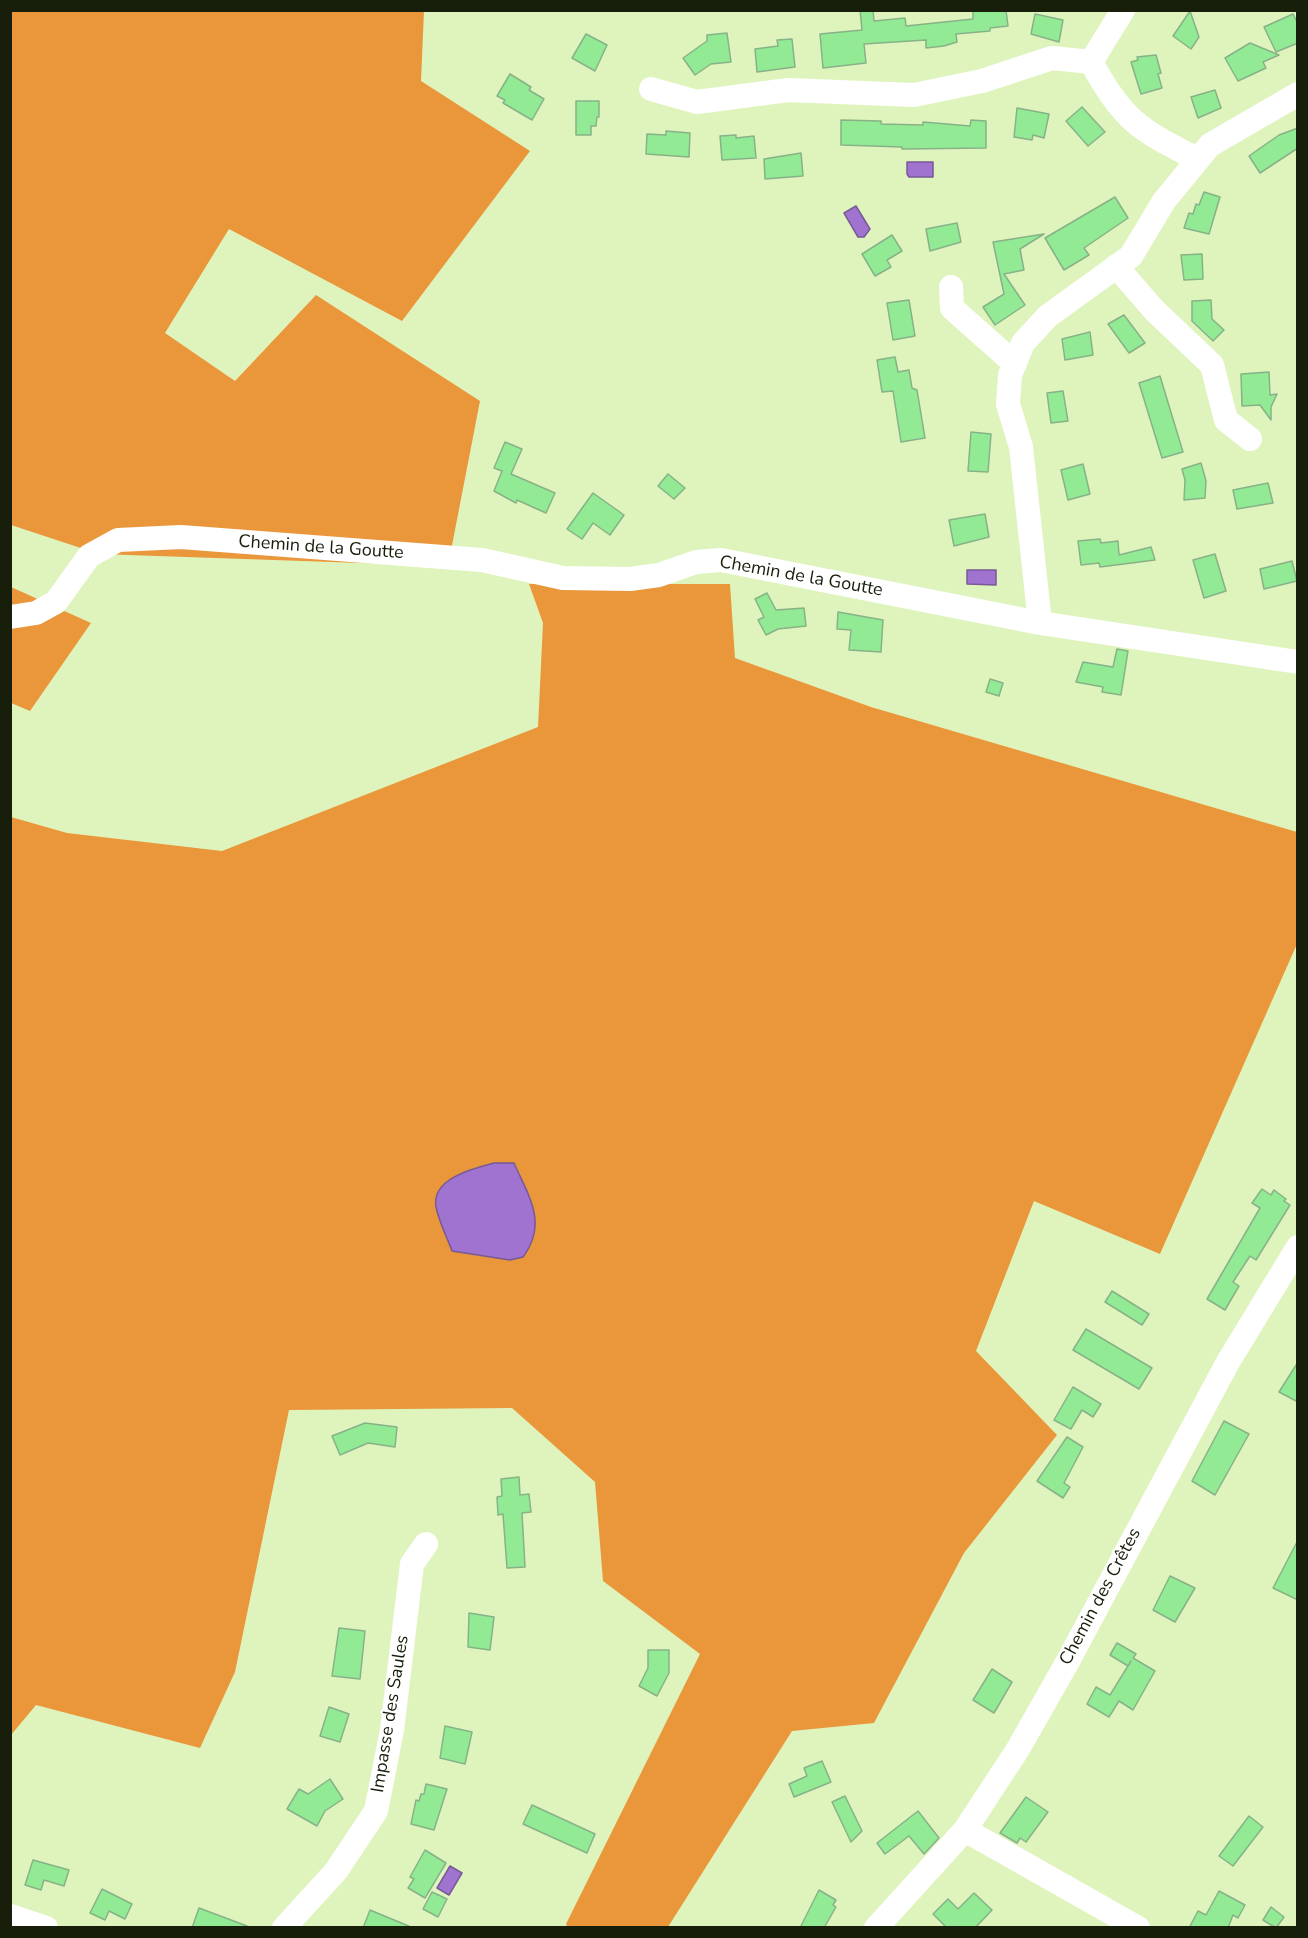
<!DOCTYPE html>
<html>
<head>
<meta charset="utf-8">
<style>
	body { margin:0 }
	#map { position:relative; width:1308px; height:1938px; overflow:hidden; background:#dff4bd; font-family:"Nunito Sans",sans-serif }
	canvas { display:block }
	.frame { position:absolute; inset:0; border:12px solid #171f0a; pointer-events:none }
</style>
</head>
<body>
<div id="map">
<canvas width="1308" height="1938"></canvas>
<div class="frame"></div>
</div>
<script>
const g = document.querySelector('canvas').getContext('2d');
g.lineJoin = 'round';
function fillPath(path, color) {
  g.fillStyle = color;
  g.fill(path, 'evenodd');
}
function stroke(path, color, width, dash) {
  g.strokeStyle = color;
  g.lineWidth = width;
  g.lineCap = dash ? 'butt' : 'round';
  g.setLineDash(dash || []);
  g.stroke(path);
}
function drawText(font, color, halo, rows, align = 'center') {
  g.font = font + ' "Nunito Sans",sans-serif';
  g.lineWidth = 4.5;
  g.setLineDash([]);
  g.textBaseline = 'middle';
  g.strokeStyle = halo;
  g.fillStyle = color;
  for (const [text, x, y, turn = 0] of rows) {
    g.save();
    g.translate(x, y);
    g.rotate((+turn || 0) * Math.PI / 180);
    g.textAlign = isNaN(turn) ? turn : align;
    if (halo) g.strokeText(text, 0, 0);
    g.fillText(text, 0, 0);
    g.restore();
  }
}
const forest = new Path2D(`
	M11,11H424L421,81L530,151L402,321L229,229L165,333L235,381L316,295L480,401L448,566L99,554L11,525Z
	M529,584H730L735,658L871,707L1297,832V944L1160,1254L1034,1201L976,1351L1057,1435L964,1553L874,1723L792,1731L668,1927L568,1928L566,1924L700,1654L603,1581L595,1482L512,1408L289,1410L235,1672L200,1748L36,1705L11,1735V817L67,833L222,851L538,727L543,623Z
	M11,587L91,623L30,711L11,703Z`);
const water = new Path2D(`
	M907,162H933V177H909L907,174Z
	M856,206L870,229L864,237H858L844,213Z
	M967,570H996V585L967,584Z
	M494,1163H514C529,1197 548,1223 523,1257L510,1260L452,1251C447,1237 439,1222 436,1207C431,1178 475,1168 494,1163Z
	M450,1866L462,1873L449,1895L437,1888Z`);
const building = new Path2D(`
	M860,10H873L874,21L905,18L906,26L973,19V10H1006L1008,26L990,28V31L956,34L957,42L944,46L926,48V40L864,44L866,63L823,68L820,34L862,30Z
	M1190,11L1199,37L1191,49L1173,36Z
	M1035,14L1063,20L1059,42L1031,34Z
	M1293,14L1298,24V43L1276,52L1264,27Z
	M727,33L731,62L711,64L695,75L683,58L707,41V35Z
	M586,34L607,45L595,71L572,58Z
	M792,39L795,67L757,72L755,49L778,46L777,40Z
	M1250,43L1279,55L1263,62L1266,68L1238,81L1225,58Z
	M1156,55L1161,73L1158,74L1162,88L1141,94L1131,62L1138,60L1137,57Z
	M510,74L531,87L529,90L544,99L532,120L503,103L505,100L497,96Z
	M1215,90L1221,108L1198,118L1191,97Z
	M576,101H599V117H597L596,126H591V135H576Z
	M1082,107L1105,132L1088,146L1066,121Z
	M1017,108L1049,114L1044,138L1033,135L1032,140L1014,137Z
	M841,120L881,121V124L923,125V122L970,126L971,120L986,121V148L902,149V147L841,145Z
	M1298,128V148L1260,173L1249,156L1279,135Z
	M666,131L690,133L689,157L646,154L647,134L666,135Z
	M736,135V138L754,136L756,158L722,160L720,136Z
	M801,153L803,176L765,179L764,159Z
	M1204,192L1220,197L1209,234L1184,228L1189,213L1193,214L1196,204L1199,205Z
	M1115,197L1128,218L1084,248L1089,255L1064,270L1045,238Z
	M957,223L961,242L930,251L926,229Z
	M1044,234L1020,249L1024,270L1004,274L1025,305L995,325L983,307L1004,294L993,242Z
	M892,235L902,251L887,260L891,267L875,276L862,254Z
	M1202,254L1203,279L1184,280L1181,255Z
	M909,300L915,336L893,340L887,303Z
	M1211,300L1212,319L1224,330L1213,341L1192,321V301Z
	M1124,315L1145,343L1129,353L1108,324Z
	M1090,332L1093,355L1065,360L1062,339Z
	M895,357L898,372L909,370L912,388L917,390L925,438L901,442L893,391L882,392L877,360Z
	M1269,372L1270,395L1277,394L1271,407V420L1260,405L1242,406L1241,374Z
	M1160,376L1183,452L1162,458L1139,383Z
	M1063,391L1068,421L1051,423L1047,393Z
	M971,432L991,434L988,472L968,471Z
	M505,442L522,449L511,474L555,493L546,513L517,500L516,503L494,491L502,471L494,468Z
	M1201,463L1206,481L1205,498L1184,500L1185,480L1182,469Z
	M1083,464L1090,494L1068,500L1061,470Z
	M668,474L685,488L674,499L658,486Z
	M1268,483L1273,503L1237,509L1233,490Z
	M593,493L624,515L610,535L593,523L582,539L567,529Z
	M985,514L989,537L954,546L949,520Z
	M1100,539L1101,543L1118,541L1119,555L1151,547L1155,560L1100,567L1099,563L1081,565L1078,541Z
	M1215,554L1226,591L1204,598L1193,560Z
	M1292,561L1297,581L1264,589L1260,569Z
	M767,593L776,610L804,608L806,626L778,629L766,635L758,620L764,617L755,599Z
	M838,612L883,620L881,652L849,650L851,630L837,629Z
	M1117,649L1128,651L1121,695L1102,692L1103,687L1076,682L1083,662L1113,667Z
	M990,679L1003,683L999,696L986,692Z
	M1262,1189L1271,1195L1274,1190L1286,1199L1284,1201L1290,1205L1256,1260L1250,1256L1233,1282L1239,1286L1225,1310L1207,1299L1260,1208L1252,1203Z
	M1112,1291L1149,1314L1142,1325L1105,1302Z
	M1086,1329L1152,1368L1139,1389L1073,1350Z
	M1298,1362V1402L1279,1392Z
	M1073,1387L1101,1404L1093,1417L1082,1410L1071,1429L1054,1420Z
	M1224,1421L1249,1434L1215,1495L1192,1481Z
	M365,1423L397,1427L395,1447L368,1443L340,1455L332,1436Z
	M1067,1437L1083,1447L1064,1483L1070,1487L1063,1498L1037,1481Z
	M519,1477L520,1495L529,1494L531,1512L522,1513L525,1567L507,1568L503,1514L498,1515L497,1497L502,1496L501,1479Z
	M1298,1540V1600L1273,1588Z
	M1170,1576L1195,1588L1175,1622L1153,1610Z
	M469,1613L494,1617L490,1650L468,1647Z
	M339,1628L365,1631L360,1679L332,1676Z
	M1117,1643L1136,1654L1133,1658L1155,1671L1133,1710L1119,1701L1109,1717L1087,1704L1096,1687L1110,1695L1131,1661L1128,1666L1110,1655Z
	M648,1650H669V1673L657,1696L639,1686L648,1668Z
	M992,1669L1012,1682L994,1713L973,1700Z
	M329,1707L349,1714L340,1742L320,1736Z
	M445,1726L472,1732L465,1764L440,1758Z
	M822,1761L831,1782L794,1797L789,1784L807,1776L804,1768Z
	M330,1779L343,1799L325,1811L317,1826L287,1809L299,1789L308,1794Z
	M426,1784L447,1789L434,1830L411,1824L416,1800L419,1801L421,1794H424Z
	M845,1796L862,1831L851,1842L832,1802Z
	M1026,1797L1048,1812L1026,1842L1020,1838L1017,1843L1000,1833Z
	M532,1805L595,1834L587,1853L523,1824Z
	M918,1811L939,1838L924,1854L909,1836L885,1854L877,1843Z
	M1249,1816L1263,1827L1233,1866L1219,1856Z
	M425,1850L446,1863L425,1898L408,1888L414,1879L410,1877Z
	M33,1860L69,1870L64,1886L44,1880L41,1890L25,1885Z
	M102,1889L132,1904L125,1919L109,1911L105,1920L90,1913Z
	M819,1890L836,1900L833,1905L836,1907L824,1928H800Z
	M1219,1891L1245,1905L1238,1918L1233,1915L1228,1928H1189L1198,1911L1206,1915Z
	M432,1892L447,1899L438,1917L423,1909Z
	M974,1893L992,1910L975,1928H947L933,1914L948,1899L958,1909Z
	M1271,1907L1284,1917L1276,1928L1263,1920Z
	M199,1908L247,1926V1928H192Z
	M370,1910L411,1927V1928H363Z`);
const minor = new Path2D(`
	M1091,62L1123,10
	M651,89L697,102L788,90L914,95L982,81L1052,58L1091,62C1124,121 1138,129 1197,159
	M1116,266L1154,310L1212,365L1226,420L1250,439
	M951,287L952,308L1015,364
	M10,617L36,613L56,602L89,556L118,540L181,537L482,560L563,578L630,579L659,575L696,562L721,560L1040,623L1298,662
	M1040,623L1021,447L1008,404L1010,375L1023,343L1048,316L1131,256L1164,201L1210,145L1298,94
	M965,1830L1138,1928
	M10,1916L46,1928
	M284,1928L336,1871L376,1811L392,1730L412,1564L426,1544
	M876,1928L965,1830L1018,1749L1068,1661L1228,1362L1298,1247`);
const streetNames = [
	["Chemin de la Goutte",321,548,4],
	["Chemin de la Goutte",801,577,10],
	["Chemin des Crêtes",1101,1597,-62],
	["Impasse des Saules",391,1714,-81]
];
fillPath(forest, '#ea973b');
fillPath(water, '#a073d1');
stroke(water, '#775a95', 1.5);
fillPath(building, '#92ea95');
stroke(building, '#87b288', 1.5);
stroke(minor, '#fff', 24);
drawText('18px', '#171f0a', '#fff', streetNames);
</script>
</body>
</html>
